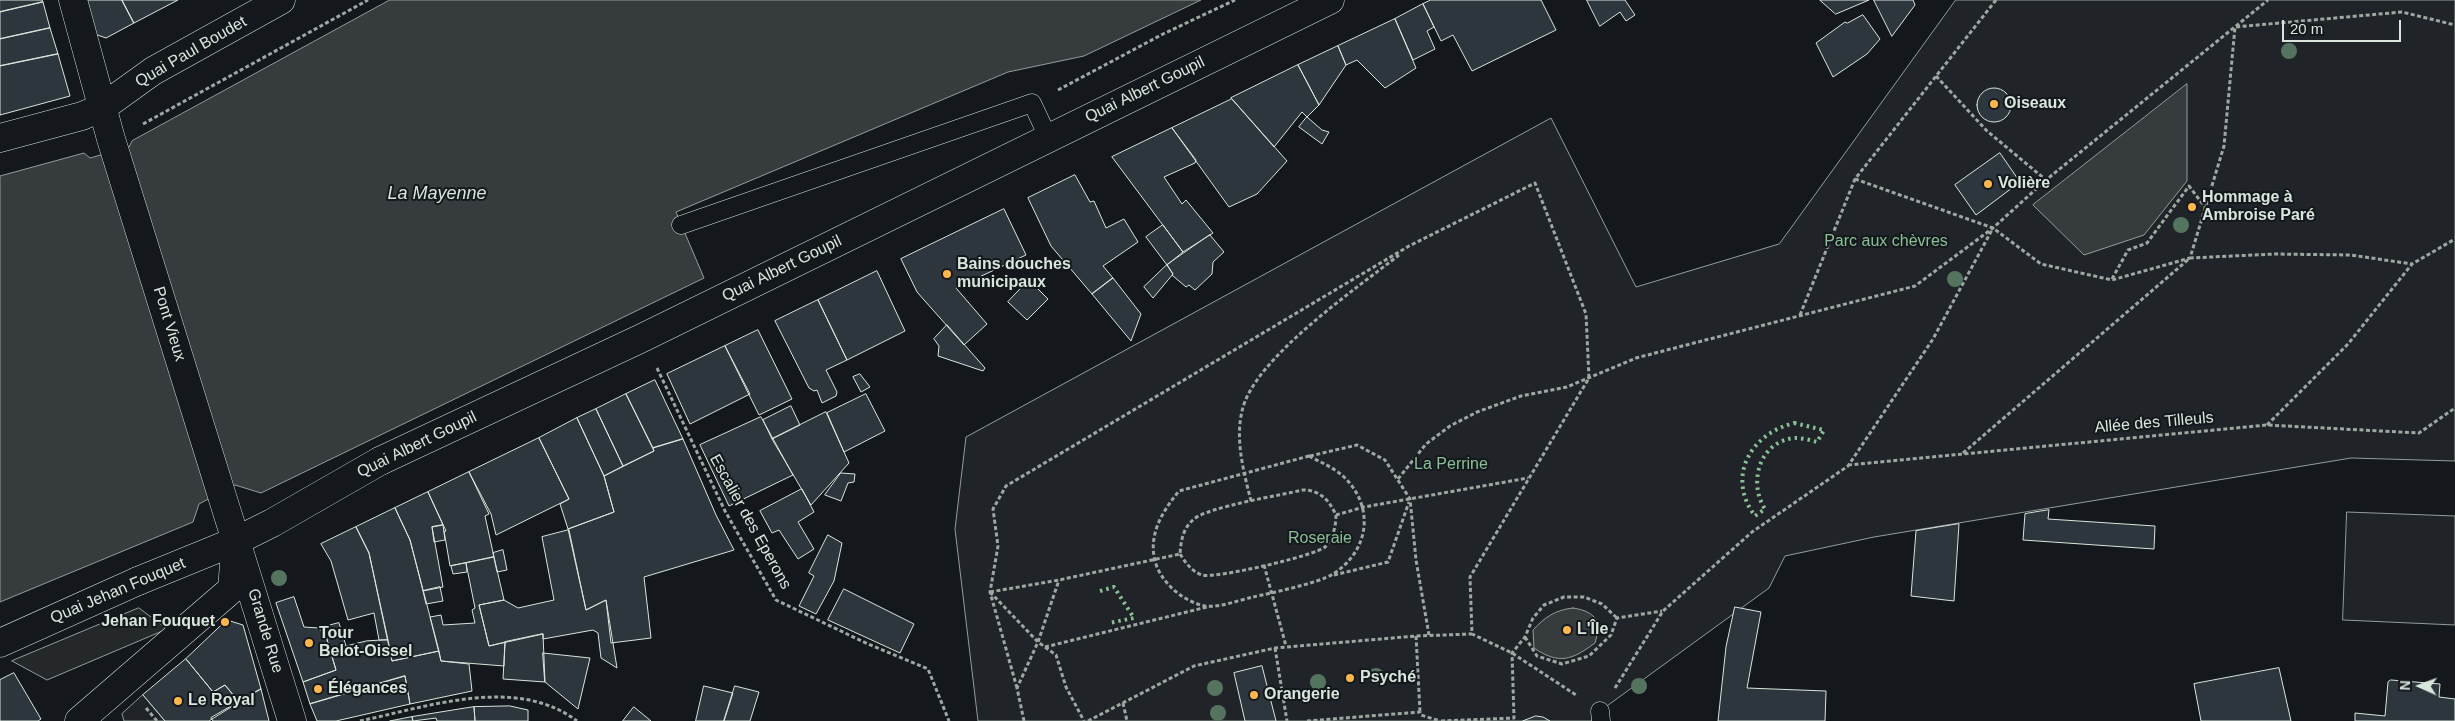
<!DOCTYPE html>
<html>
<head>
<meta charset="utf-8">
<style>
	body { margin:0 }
	#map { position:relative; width:2455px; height:721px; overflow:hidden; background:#14181c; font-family:Helvetica,sans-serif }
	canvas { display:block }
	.north { position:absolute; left:2395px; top:661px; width:50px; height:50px; -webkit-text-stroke:4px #14181c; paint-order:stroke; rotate:272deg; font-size:14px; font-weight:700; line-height:20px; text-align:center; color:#d8e6dc }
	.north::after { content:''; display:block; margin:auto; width:18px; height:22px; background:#d8e6dc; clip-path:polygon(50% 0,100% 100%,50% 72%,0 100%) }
	.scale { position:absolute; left:2282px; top:20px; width:119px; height:22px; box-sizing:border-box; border:2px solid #d8e6dc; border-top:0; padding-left:6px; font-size:15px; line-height:18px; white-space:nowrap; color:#d8e6dc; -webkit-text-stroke:4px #14181c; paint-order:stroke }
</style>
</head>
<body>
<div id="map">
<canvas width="2455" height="721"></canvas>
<div class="north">N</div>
<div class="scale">20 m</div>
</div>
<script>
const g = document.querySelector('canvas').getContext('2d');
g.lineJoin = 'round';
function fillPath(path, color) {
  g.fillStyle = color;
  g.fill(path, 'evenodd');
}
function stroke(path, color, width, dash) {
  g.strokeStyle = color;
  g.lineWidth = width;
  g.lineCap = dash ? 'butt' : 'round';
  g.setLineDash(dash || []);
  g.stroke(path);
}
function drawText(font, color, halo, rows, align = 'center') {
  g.font = font + ' Helvetica,sans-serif';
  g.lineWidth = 4;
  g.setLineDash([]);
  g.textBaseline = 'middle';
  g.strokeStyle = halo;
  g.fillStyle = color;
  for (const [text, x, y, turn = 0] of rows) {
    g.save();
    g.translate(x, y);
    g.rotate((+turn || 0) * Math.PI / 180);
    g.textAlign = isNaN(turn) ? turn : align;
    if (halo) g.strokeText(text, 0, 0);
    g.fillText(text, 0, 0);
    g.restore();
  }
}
const green = new Path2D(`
	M1956,0H2455V461L2351,458L1874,537L1785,556L1769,588L1600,711L1593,706L1592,721H978L955,529L966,437L1551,118L1636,287L1779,244Z
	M2347,512L2455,516V625L2343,620Z
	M143,695L165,721H124L122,714Z`);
const parking = new Path2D(`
	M139,608L167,629L47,680L12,661Z`);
const water = new Path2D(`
	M390,0H1201L1084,56L1008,72L676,212L704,278L261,493L235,485L199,504L193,522L0,602V176L84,153L90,158L129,147L132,141Z
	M2187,84V181L2144,235L2084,255L2033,205Z
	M1573,608C1586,610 1592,613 1600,624L1595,643C1572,660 1559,665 1534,648L1533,630C1545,617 1555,610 1573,608Z`);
const building = new Path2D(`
	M0,0H42L43,2L0,12Z
	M80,0H122L134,23L106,38L89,32Z
	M122,0H178L134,23Z
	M1431,0H1541L1556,30L1472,71L1453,35L1441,41L1423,4Z
	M1587,0H1625L1635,15L1626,21L1620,12L1600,26Z
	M1820,0H1869L1836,14Z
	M1874,0H1913L1915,5L1892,36Z
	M43,2L50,28L0,39V12Z
	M1423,4L1434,27L1427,31L1435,49L1413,60L1395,19Z
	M1863,15L1880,39L1867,54L1833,77L1816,43L1845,22L1847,23Z
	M1395,19L1416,68L1385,88L1357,60L1346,65L1338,46Z
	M50,28L58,54L0,66V39Z
	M1338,46L1346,65L1319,105L1298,65Z
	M58,54L70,96L0,115V66Z
	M1298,65L1319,105L1307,117L1302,112L1274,147L1231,98Z
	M1977 105a17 17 0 1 1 34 0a17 17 0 1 1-34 0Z
	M1232,99L1287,161L1257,194L1229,207L1172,128Z
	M1307,117L1322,130L1329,132L1322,144L1299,127Z
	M1172,128L1196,160L1195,163L1164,177L1182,204L1186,200L1213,233L1183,252L1112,157Z
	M2000,153L2020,182L1976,215L1955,185Z
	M1075,175L1090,202L1094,201L1106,228L1124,219L1138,242L1103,266L1113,278L1092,294L1051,246L1028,198Z
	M1004,209L1026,255L956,288L987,324L964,345L917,292L901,259Z
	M1163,225L1183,252L1167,265L1146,237Z
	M1210,235L1224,252L1213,262L1212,274L1195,290L1189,285L1186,287L1172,275L1173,274L1167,265Z
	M1167,265L1173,274L1153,298L1144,287Z
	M877,271L905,331L847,360L818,300Z
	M1113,278L1141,314L1131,341L1092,294Z
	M1029,280L1048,299L1027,320L1008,302Z
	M818,300L847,360L826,370L837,392L836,396L822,403L817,390L814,391L809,388L775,321Z
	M947,325L985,368L983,371L938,356L939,346L934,339Z
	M758,330L792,399L759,415L725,346Z
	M725,346L750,394L690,424L667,374Z
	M860,374L870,387L861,392L853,377Z
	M655,380L683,439L653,448L626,394Z
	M626,394L654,451L623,466L596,409Z
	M866,394L885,431L844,452L827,413Z
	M791,406L800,425L772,439L763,420Z
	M596,409L623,466L604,476L577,418Z
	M826,412L849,463L811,505L772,439Z
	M761,417L793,475L729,506L700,445Z
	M577,418L604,476L614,512L568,529L560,504L569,499L539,438Z
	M539,438L569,499L496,535L491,514L469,472Z
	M683,439L716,515L734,550L644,577L651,638L611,643L606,600L586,610L568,529L614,512L604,476L654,451L653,448Z
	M469,472L489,514L485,516L494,557L450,566L444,531H446L428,492Z
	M841,473L855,474L854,482L848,483L841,501L825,495Z
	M802,489L814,512L798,522L814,549L798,559L779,530L772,533L760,511Z
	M428,492L443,525L432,527L443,587L423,591L410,540L395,508Z
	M395,508L410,540L439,651L392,661L369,553L356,527Z
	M2049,510L2048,519L2155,526L2154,549L2023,540L2025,514Z
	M1959,524L1954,601L1911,596L1916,531Z
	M443,525L445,540L434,542L432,527Z
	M356,527L369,553L388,640H379L374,613L348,620L331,561L321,544Z
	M569,530L586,610L606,600L617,668L601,658L598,633L593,630L543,639V634L489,646L479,605L504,600L518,608L554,600L542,537Z
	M828,535L842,543L834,581L816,614L799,606L814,576L809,573Z
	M503,550L507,570L497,572L493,553Z
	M494,557L504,600L479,605L489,646L505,642L504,666L441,661L430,617L441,615L443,625L475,623L472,610L475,608L466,563Z
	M466,563L467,572L453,574L451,566Z
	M440,587L443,601L426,604L423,591Z
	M844,589L914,624L900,653L828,620Z
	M294,597L304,627L319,628L326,636L336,670L303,682L276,603Z
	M1735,607L1761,612L1747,688L1826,691L1825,721H1718L1726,647Z
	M227,620L243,625L261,689L239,702L225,685L213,692L186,659Z
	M339,623L346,646L330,650L326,636L319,628Z
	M543,634L545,682L503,679L505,642Z
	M388,640L392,661L439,651L441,661L469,664L472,691L410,704L405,676L310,704L303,682L336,670L330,650L366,641Z
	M543,653L590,658L578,709L545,682Z
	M186,659L213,692L225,685L239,702L209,721H165L143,695Z
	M1262,666L1276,721H1245L1234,673Z
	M2279,668L2291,721H2201L2194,684Z
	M14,673L41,719L38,721H0V680Z
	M405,676L410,704L336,721H317L310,704Z
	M2391,680L2440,684L2439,697L2455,699V721H2355V713L2385,716L2388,682Z
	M704,686L733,693L724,721H696Z
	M735,686L759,692L750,721H724Z
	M261,689L269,721H213L211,718Z
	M510,706L528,710V721H475L474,707Z
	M474,707L475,721H437L436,718L413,721L412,717Z
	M634,707L651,721H623Z
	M1536,716L1543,717L1550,721H1523Z
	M412,717L413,721H390Z`);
const path = new Path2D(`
	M1936,76L1987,131L2046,180
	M1058,90L1163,34L1235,0
	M143,124L368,0
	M1855,179L1993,228L2041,264L2112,280L2190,258L2224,146L2235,27L2402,12L2455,25
	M2112,279L2128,250L2147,243L2189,186L2205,207
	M1800,315L1855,179L1996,0
	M657,368L725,511L776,600L868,644L928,669L949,721
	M2267,425L2348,344L2412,264L2455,239
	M1963,453L2190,258L2275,254L2351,255L2412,264
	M1309,456C1322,463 1335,468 1345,478C1375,508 1369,551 1333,574C1319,583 1271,593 1253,597C1239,600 1219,608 1205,606C1185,602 1165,586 1157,567C1146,538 1161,513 1179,491Z
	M1310,456L1357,445L1385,460L1410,499L1416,560L1429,635
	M1848,465L2267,425L2419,433L2455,408
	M1398,479L1426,444L1450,426L1477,412L1521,396L1567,387L1636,358L1915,286L1993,228L2046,180L2268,0
	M1251,501C1244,473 1235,441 1242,411C1253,359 1356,289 1399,255
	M1180,554C1186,563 1191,571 1202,575C1215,579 1314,556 1325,547C1333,540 1336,525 1336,515
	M1264,565L1286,646
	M1334,575L1388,562L1409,502
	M990,592L1059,580L1180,554C1181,540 1183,528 1194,519C1208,507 1281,495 1303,490C1320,490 1329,500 1336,515L1364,507L1528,478
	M990,592L1038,642L1056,655L1066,687L1084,721
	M1416,636L1420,712
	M1525,637L1537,656L1562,664L1589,656L1611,635L1617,618L1662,611
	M1045,647L1207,607
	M1275,648L1287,721
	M1017,688L990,592L998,546L993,509L1006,486L1409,246L1535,183L1586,314L1589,378L1470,577L1472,634L1512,653L1576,695
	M1615,688L1663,611L1752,532L1848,466L1933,339L1993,228
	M1123,703L1127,721
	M146,708L157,721
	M360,721C427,707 516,675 577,721
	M1024,721L1017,688L1038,642L1059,580
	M1088,721L1194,666L1275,648L1416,636L1472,634
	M1307,721L1420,712L1421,715L1440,721
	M1441,721L1514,718L1512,653L1525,637L1533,618L1544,605L1564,597H1584L1602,604L1617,618`);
const lane = new Path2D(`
	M681,225L1032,103L1048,137
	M1600,711L1601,721`);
const street = new Path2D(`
	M73,0L111,139L292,721
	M138,581L236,541L272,523L380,461
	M79,721L232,589L235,552`);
const secondary = new Path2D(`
	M0,138L82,116L103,107L153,71L281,0
	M380,461L642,338L1330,0
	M0,643L138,581`);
const hedge = new Path2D(`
	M1794,423L1824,430L1817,442C1810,440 1802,438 1795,438C1759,441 1748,483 1765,509L1755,516C1726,477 1750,434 1794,423Z
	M1100,591L1114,587L1134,618L1109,623`);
const trees = [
	[2289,51],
	[2181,225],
	[1955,279],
	[279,578],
	[1376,676],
	[1318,682],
	[1639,686],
	[1215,688],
	[1218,713]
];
const markers = [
	[1994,104,5,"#ffb74d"],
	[1988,184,5,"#ffb74d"],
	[2192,207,5,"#ffb74d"],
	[947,274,5,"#ffb74d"],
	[225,622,5,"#ffb74d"],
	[1567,630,5,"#ffb74d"],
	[309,643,5,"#ffb74d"],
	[1350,678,5,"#ffb74d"],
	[318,689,5,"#ffb74d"],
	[1254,695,5,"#ffb74d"],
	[178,701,5,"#ffb74d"]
];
const streetNames = [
	["Quai Paul Boudet",191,52,-30],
	["Quai Albert Goupil",1145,90,-26],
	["Quai Albert Goupil",782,269,-26],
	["Pont Vieux",169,324,73],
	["Allée des Tilleuls",2154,423,-5],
	["Quai Albert Goupil",417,445,-26],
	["Escalier des Eperons",750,522,61],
	["Quai Jehan Fouquet",118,591,-23],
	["Grande Rue",265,631,73]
];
const poiNames = [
	["Oiseaux",2004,104],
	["Volière",1998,184],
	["Hommage à",2202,198],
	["Ambroise Paré",2202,216],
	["Bains douches",957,265],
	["municipaux",957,283],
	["Jehan Fouquet",215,622,"right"],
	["L'Île",1577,630],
	["Tour",319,634],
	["Belot-Oissel",319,652],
	["Psyché",1360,678],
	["Élégances",328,689],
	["Orangerie",1264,695],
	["Le Royal",188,701]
];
const parkNames = [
	["Parc aux chèvres",1886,242],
	["La Perrine",1451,465],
	["Roseraie",1320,539]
];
const waterNames = [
	["La Mayenne",437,194]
];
fillPath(green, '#202428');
stroke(green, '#939e99', 1);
fillPath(parking, '#24282b');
stroke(parking, '#939e99', 1);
fillPath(water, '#363b3e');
stroke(water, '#939e99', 1);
fillPath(building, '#2c363c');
stroke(building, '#d8e6dc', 1);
stroke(lane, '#d8e6dc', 19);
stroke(street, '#d8e6dc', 29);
stroke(secondary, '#d8e6dc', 29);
stroke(path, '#9da8a2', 3, [4, 2.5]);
stroke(lane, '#14181c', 18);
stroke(street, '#14181c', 28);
stroke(secondary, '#14181c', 28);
stroke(hedge, '#8ac095', 4, [2.5, 4]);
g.fillStyle = '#55745f';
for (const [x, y] of trees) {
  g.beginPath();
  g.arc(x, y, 8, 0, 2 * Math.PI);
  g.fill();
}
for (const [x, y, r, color] of markers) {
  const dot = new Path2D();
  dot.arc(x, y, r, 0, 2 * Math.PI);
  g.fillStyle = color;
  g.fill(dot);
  stroke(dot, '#14181c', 2);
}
drawText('16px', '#d8e6dc', '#14181c', streetNames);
drawText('bold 16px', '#d8e6dc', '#14181c', poiNames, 'left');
drawText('16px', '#8ac095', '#14181c', parkNames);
drawText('italic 18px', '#d8e6dc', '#14181c', waterNames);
</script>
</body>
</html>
